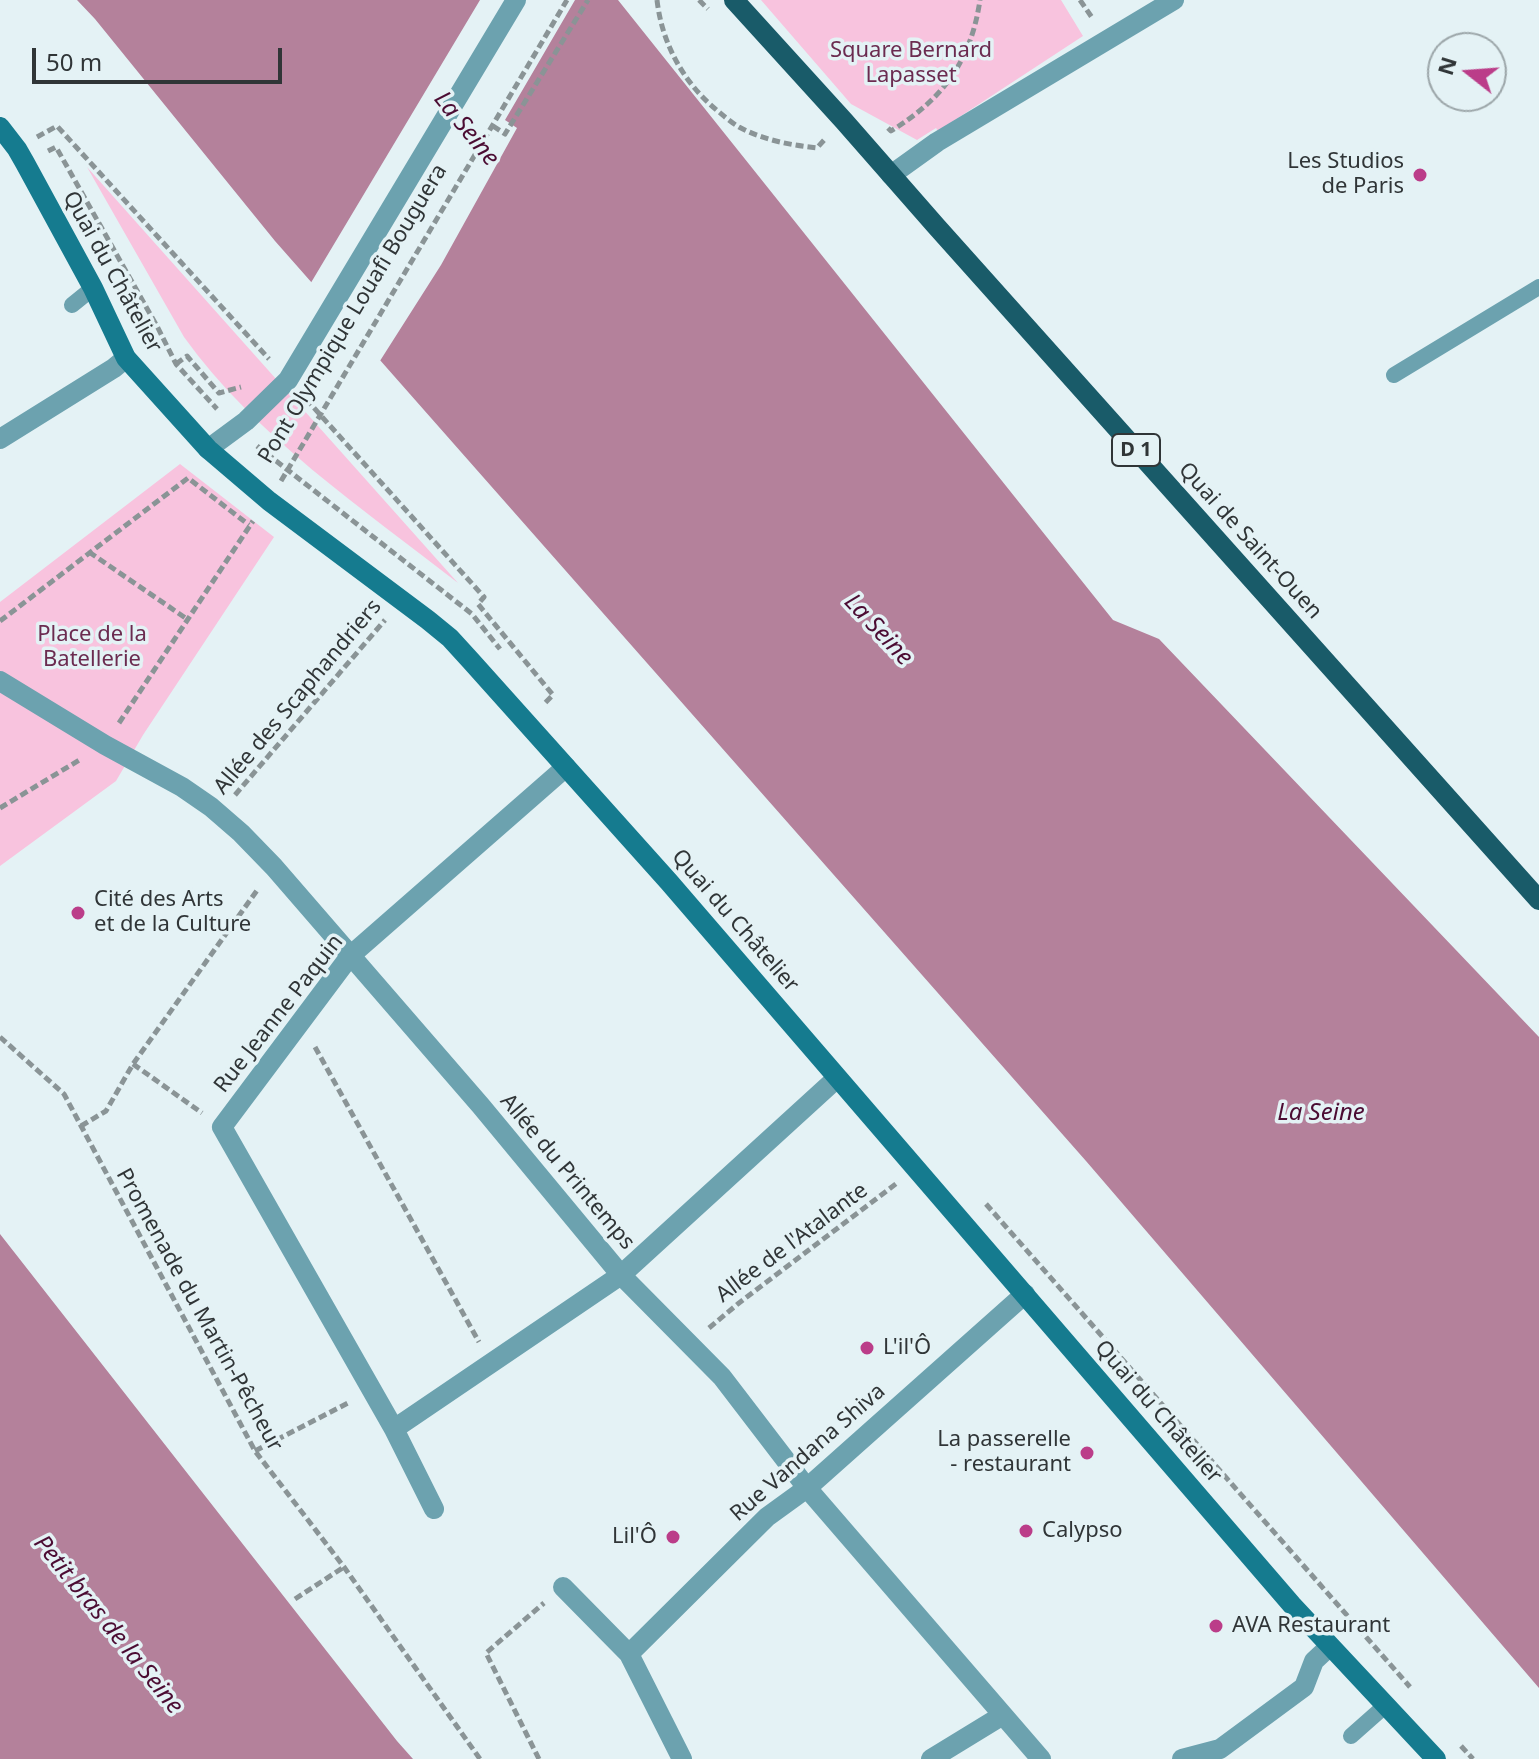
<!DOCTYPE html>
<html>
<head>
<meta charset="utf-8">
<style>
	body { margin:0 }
	#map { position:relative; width:1539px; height:1759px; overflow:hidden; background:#e4f2f5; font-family:"Noto Sans",sans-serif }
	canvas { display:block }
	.north { position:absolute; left:1427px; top:32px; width:80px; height:80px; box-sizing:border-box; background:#e4f2f5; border:2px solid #9ca6a9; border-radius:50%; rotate:287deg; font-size:22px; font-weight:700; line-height:32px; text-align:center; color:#303537 }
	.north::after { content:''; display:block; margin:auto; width:28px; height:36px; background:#bb3d89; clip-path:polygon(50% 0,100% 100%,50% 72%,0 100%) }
	.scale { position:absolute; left:32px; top:48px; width:250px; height:36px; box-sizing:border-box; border:4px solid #303537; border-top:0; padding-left:10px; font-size:24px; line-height:28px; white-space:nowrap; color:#303537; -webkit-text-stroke:6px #e4f2f5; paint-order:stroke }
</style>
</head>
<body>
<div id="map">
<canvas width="1539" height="1759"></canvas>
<div class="north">N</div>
<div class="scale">50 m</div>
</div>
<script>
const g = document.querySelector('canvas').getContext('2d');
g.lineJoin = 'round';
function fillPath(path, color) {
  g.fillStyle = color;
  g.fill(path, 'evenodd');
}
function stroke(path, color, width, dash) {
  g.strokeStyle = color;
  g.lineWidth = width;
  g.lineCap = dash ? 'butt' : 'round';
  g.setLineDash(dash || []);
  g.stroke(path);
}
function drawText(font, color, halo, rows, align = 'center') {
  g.font = font + ' "Noto Sans",sans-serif';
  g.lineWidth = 7;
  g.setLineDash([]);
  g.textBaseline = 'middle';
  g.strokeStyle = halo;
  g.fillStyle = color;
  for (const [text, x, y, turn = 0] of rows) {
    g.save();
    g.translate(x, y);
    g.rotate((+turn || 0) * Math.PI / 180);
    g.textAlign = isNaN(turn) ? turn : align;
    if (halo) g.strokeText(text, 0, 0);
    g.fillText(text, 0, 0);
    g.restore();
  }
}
const green = new Path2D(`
	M761,0H1061L1083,36L938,131L936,128L917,140L851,104Z
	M87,167L458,583C362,508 256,437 184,337Z
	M180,464L274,537L143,735L116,781L0,866V602Z`);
const water = new Path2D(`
	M77,0H618L1113,620L1159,639L1539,1037V1688L1086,1161L275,241L95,19Z
	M0,1234L397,1741L413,1759H0Z`);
const pier = new Path2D(`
	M480,0H575L505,120L517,128L441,265L378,364L309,286Z`);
const path = new Path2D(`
	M657,0C662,44 684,84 719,112C725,117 732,123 739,127C763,140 790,145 817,148L825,139
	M699,0L708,9
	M1080,0L1093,19
	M493,126L505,134L588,0
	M888,128L891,131C943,99 971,61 980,0
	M37,137L57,126L269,359
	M48,151L56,147L158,328L176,364L217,409
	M176,364L187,356L219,393L241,387
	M306,399L484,597L478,604L553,695L544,704
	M257,446L472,614L500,649
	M281,481L567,0
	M89,552L187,619
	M0,621L188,478L249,525
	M119,723L253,521
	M235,795L385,620
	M0,808L81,759
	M0,1037L64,1094L255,1451L344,1567L480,1759
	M315,1047L479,1342
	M133,1064L202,1113
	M81,1126L106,1111L133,1064L258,889
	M986,1204L1410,1687
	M709,1328L739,1303L897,1183
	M255,1451L350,1402
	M295,1599L344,1567
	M1461,1746L1473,1759
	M539,1759L486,1653L544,1603`);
const lane = new Path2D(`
	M72,305L93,288
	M1394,375L1539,287
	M1351,1736L1386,1705`);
const street = new Path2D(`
	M891,175L937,142L1174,0
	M0,439L114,368L126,358
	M208,449L246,421L288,380L516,0
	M0,681L105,745L182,787L211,807L241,833L274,867L481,1106L621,1275L722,1377L807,1488L1041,1759
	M394,1429L621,1275L837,1078
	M434,1509L394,1429L222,1127L350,956L566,767
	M563,1587L629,1654L682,1759
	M629,1654L767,1517L807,1488L1025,1294
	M931,1759L1003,1715
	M1182,1759L1220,1749L1304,1687L1314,1661L1329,1647`);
const secondary = new Path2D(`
	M0,127L17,149L25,163L93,288L126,358L208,449L269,501L428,620L450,638L471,661L669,882L1292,1605L1436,1759`);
const primary = new Path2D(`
	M734,0L844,121L936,226L1539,900`);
const markers = [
	[1420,175,8,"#bb3d89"],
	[78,913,8,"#bb3d89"],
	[867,1348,8,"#bb3d89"],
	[1087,1453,8,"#bb3d89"],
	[1026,1531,8,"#bb3d89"],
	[673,1537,8,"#bb3d89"],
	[1216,1626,8,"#bb3d89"]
];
const shields = [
	[1136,450,48]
];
const shieldNames = [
	["D 1",1136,450]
];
const parkNames = [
	["Square Bernard",911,51],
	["Lapasset",911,76],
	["Place de la",92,635],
	["Batellerie",92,660]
];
const poiNames = [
	["Les Studios",1404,162,"right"],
	["de Paris",1404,187,"right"],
	["Cité des Arts",94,900],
	["et de la Culture",94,925],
	["L'il'Ô",883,1348],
	["La passerelle",1071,1440,"right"],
	["- restaurant",1071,1465,"right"],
	["Calypso",1042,1531],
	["Lil'Ô",657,1537,"right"],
	["AVA Restaurant",1232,1626]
];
const streetNames = [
	["Quai du Châtelier",112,272,61],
	["Pont Olympique Louafi Bouguera",353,314,-59],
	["Quai de Saint-Ouen",1250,541,48],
	["Allée des Scaphandriers",298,697,-50],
	["Quai du Châtelier",735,921,49],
	["Rue Jeanne Paquin",279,1014,-52],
	["Allée du Printemps",567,1172,50],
	["Allée de l'Atalante",792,1243,-37],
	["Promenade du Martin-Pêcheur",199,1310,61],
	["Quai du Châtelier",1158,1412,49],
	["Rue Vandana Shiva",808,1453,-41]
];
const waterNames = [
	["La Seine",466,129,51],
	["La Seine",878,630,47],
	["La Seine",1321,1113],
	["Petit bras de la Seine",108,1625,51]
];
fillPath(green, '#f8c3de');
fillPath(water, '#b4819b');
fillPath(pier, '#e4f2f5');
stroke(path, '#8a9496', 5, [8, 4]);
stroke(lane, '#6ca2af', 16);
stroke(street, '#6ca2af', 20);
stroke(secondary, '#157b8f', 20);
stroke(primary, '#195b69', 20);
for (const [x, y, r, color] of markers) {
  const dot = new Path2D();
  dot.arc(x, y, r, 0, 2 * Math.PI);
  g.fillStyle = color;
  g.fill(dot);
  stroke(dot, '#e4f2f5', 3);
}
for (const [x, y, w] of shields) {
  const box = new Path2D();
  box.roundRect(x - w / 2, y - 16, w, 32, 6);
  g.fillStyle = '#e4f2f5';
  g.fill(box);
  stroke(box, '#303537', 2);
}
drawText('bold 20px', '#303537', null, shieldNames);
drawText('22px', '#6b2b50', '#e4f2f5', parkNames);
drawText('22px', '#303537', '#e4f2f5', poiNames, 'left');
drawText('22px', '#303537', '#e4f2f5', streetNames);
drawText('italic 24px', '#4b0c33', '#e4f2f5', waterNames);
</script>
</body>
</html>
